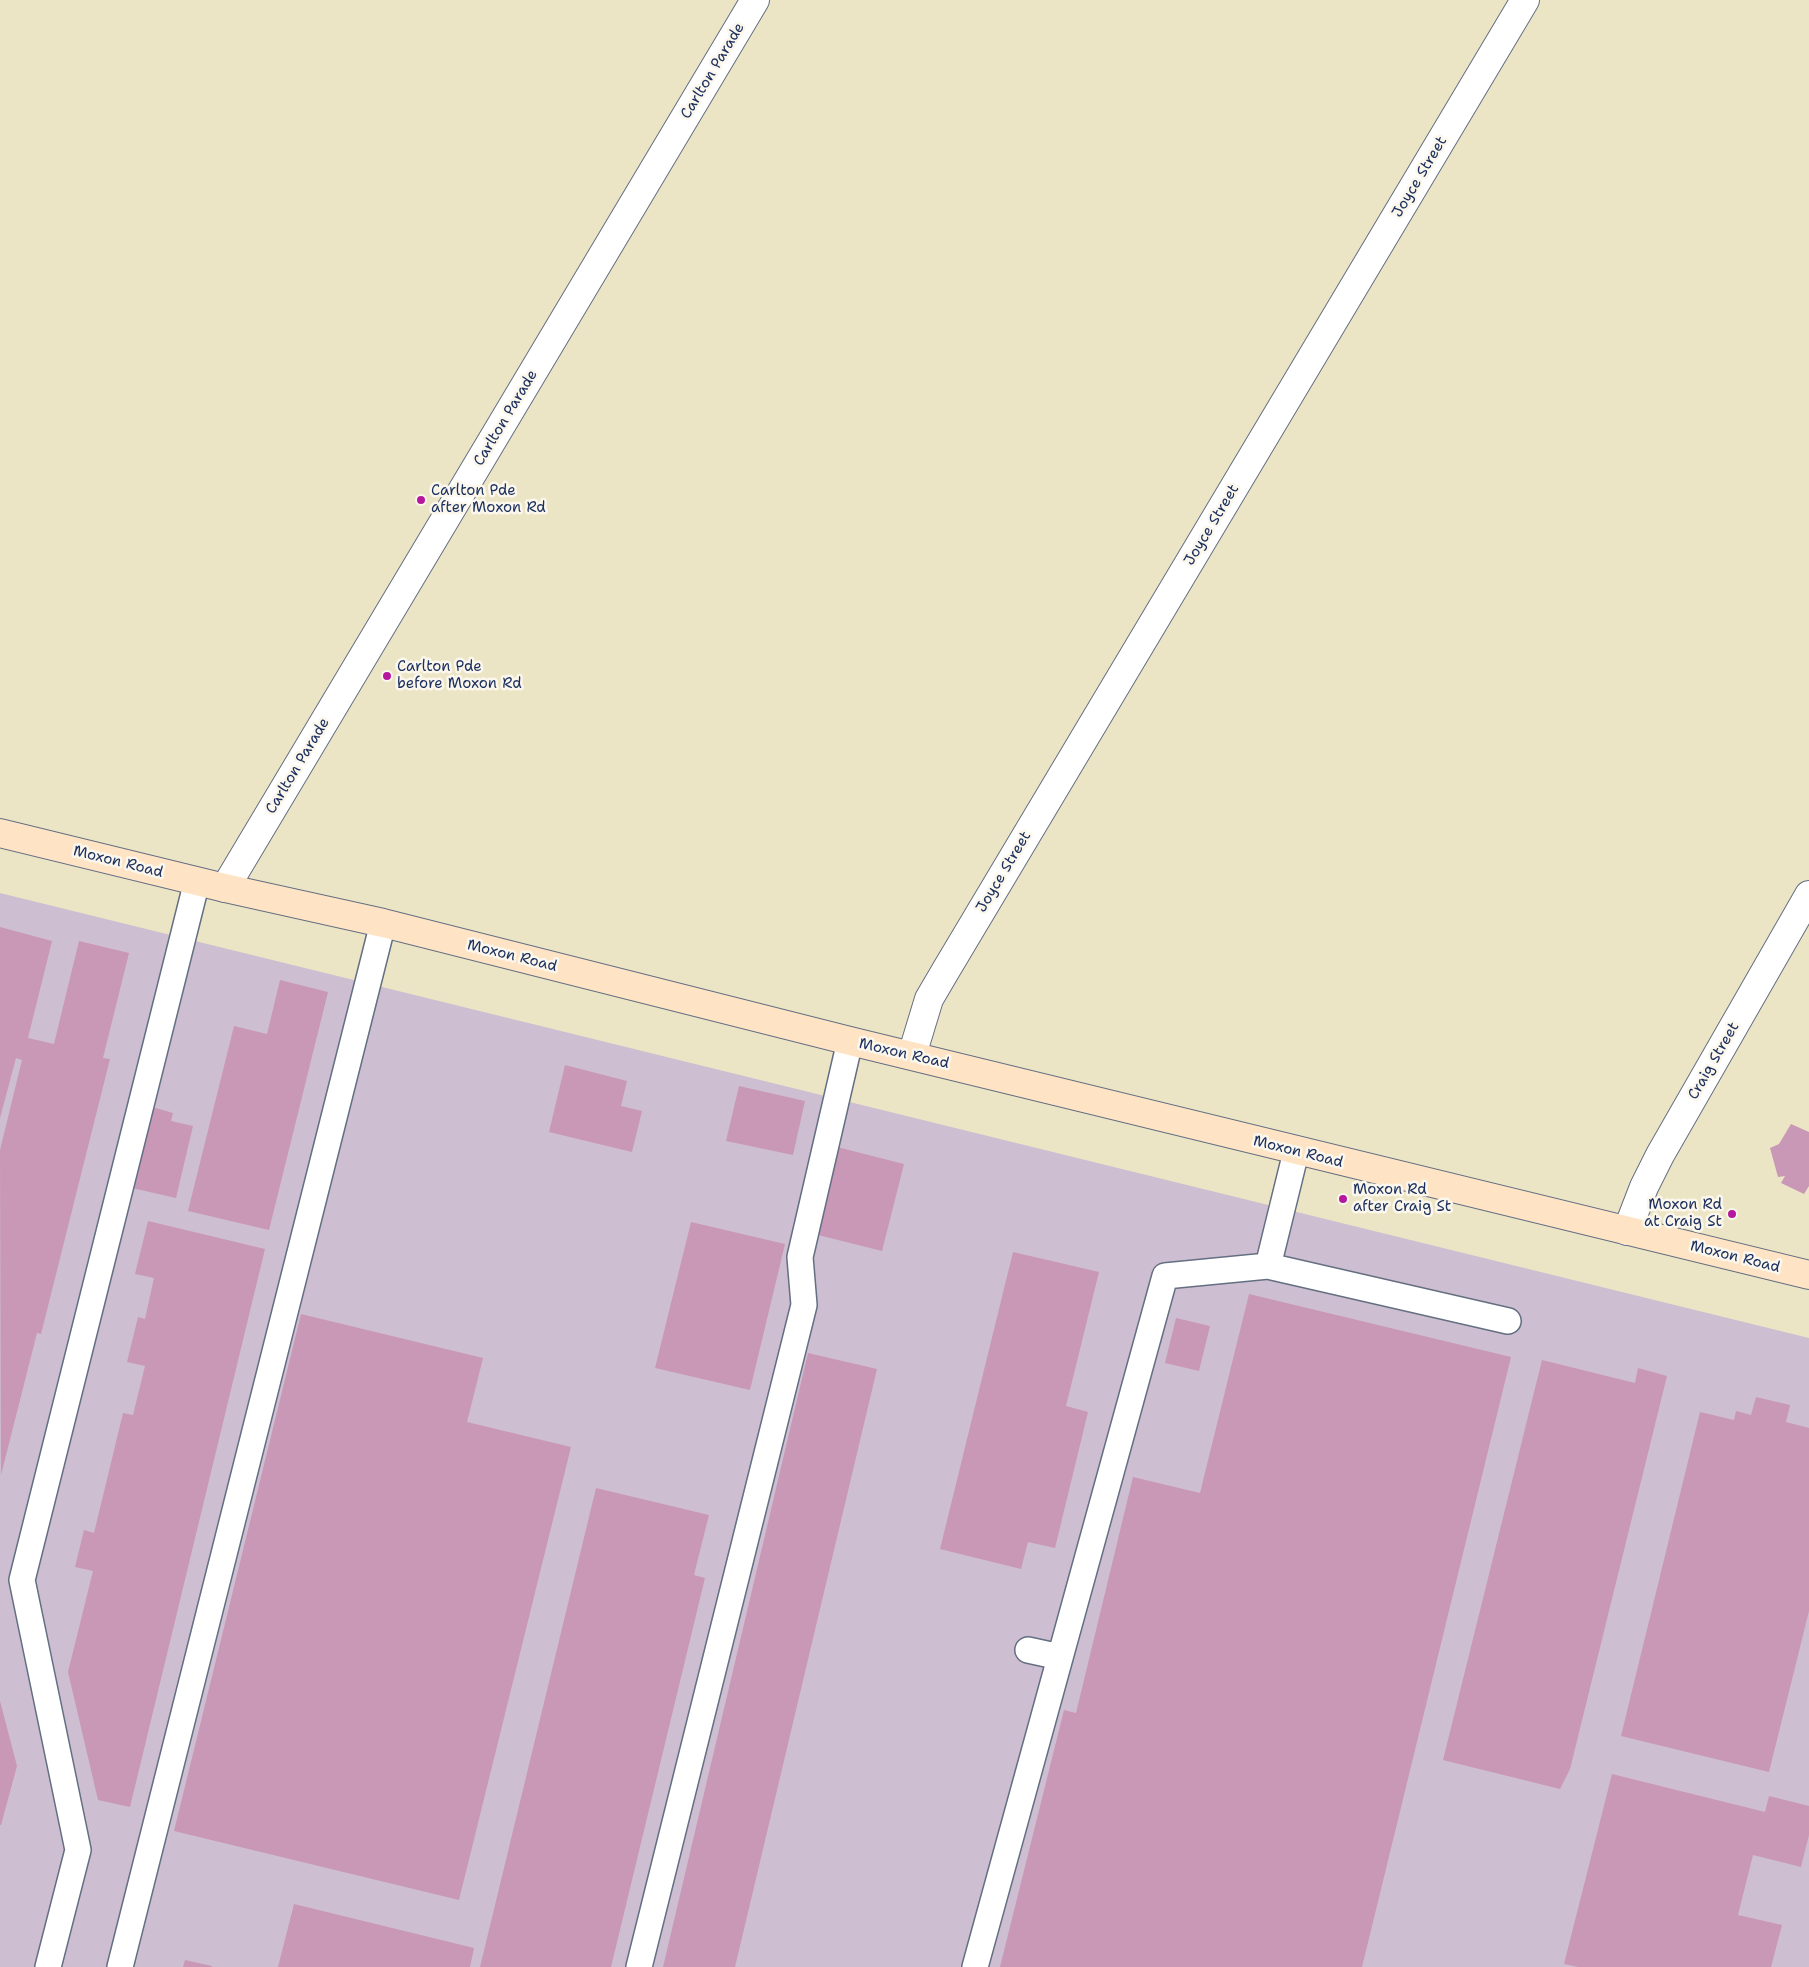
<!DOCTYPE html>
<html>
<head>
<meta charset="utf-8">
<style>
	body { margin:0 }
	canvas { display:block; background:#ece5c5 }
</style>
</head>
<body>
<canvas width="1809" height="1967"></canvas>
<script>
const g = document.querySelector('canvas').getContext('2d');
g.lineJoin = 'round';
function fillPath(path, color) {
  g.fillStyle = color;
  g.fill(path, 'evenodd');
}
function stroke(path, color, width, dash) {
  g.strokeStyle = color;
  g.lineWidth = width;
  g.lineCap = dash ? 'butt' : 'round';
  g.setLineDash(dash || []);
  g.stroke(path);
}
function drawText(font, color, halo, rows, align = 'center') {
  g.font = font + ' "Shantell Sans",sans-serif';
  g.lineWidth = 5;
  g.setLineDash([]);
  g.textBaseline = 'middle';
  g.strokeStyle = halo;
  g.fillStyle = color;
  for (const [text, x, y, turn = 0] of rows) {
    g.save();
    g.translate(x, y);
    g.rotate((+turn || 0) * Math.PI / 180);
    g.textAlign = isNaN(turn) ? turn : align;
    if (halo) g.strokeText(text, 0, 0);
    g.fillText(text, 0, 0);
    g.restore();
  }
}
const industrial = new Path2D(`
	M0,893L1809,1338V1967H0Z`);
const building = new Path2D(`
	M0,927L52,941L28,1038L54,1044L79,941L129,953L103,1058L110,1059L41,1334L37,1333L1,1475L0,1150L22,1060L16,1058L0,1118Z
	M280,980L328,992L269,1230L188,1211L234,1026L267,1034Z
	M565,1065L627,1081L621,1106L642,1111L632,1152L549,1132Z
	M739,1086L805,1101L793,1155L726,1141Z
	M152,1107L173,1113L171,1121L193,1126L176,1198L132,1188Z
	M1791,1124L1809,1132V1186L1804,1194L1781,1183L1785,1176L1778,1177L1770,1148L1779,1144Z
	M837,1147L904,1164L882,1251L814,1234Z
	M148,1221L265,1249L130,1807L98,1800L68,1672L93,1571L75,1567L84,1530L94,1533L123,1413L133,1415L145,1366L127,1362L138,1317L145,1319L154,1278L135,1274Z
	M691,1222L785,1244L750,1390L655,1368Z
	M1013,1252L1099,1272L1066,1406L1088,1412L1055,1548L1028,1542L1021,1569L940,1549Z
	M1249,1294L1511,1357L1362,1967H1000L1064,1710L1076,1713L1133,1477L1200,1493Z
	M301,1314L483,1358L467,1422L571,1447L459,1900L174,1831Z
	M1176,1318L1210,1326L1199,1371L1165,1363Z
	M808,1353L877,1369L735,1967H663Z
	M1542,1360L1635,1383L1638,1368L1667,1376L1570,1769L1560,1789L1443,1760Z
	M1756,1397L1790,1405L1786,1422L1809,1428V1611L1769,1772L1621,1736L1700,1412L1734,1420L1736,1411L1751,1415Z
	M596,1488L709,1515L694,1575L705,1578L611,1967H480Z
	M0,1701L17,1766L1,1825H0Z
	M1612,1774L1765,1812L1769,1796L1809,1806V1835L1801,1867L1753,1855L1738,1915L1782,1925L1771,1967H1578L1564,1964Z
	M294,1904L474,1948L470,1967H278Z
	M185,1960L212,1966V1967H183Z`);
const service = new Path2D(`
	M1268,1266L1508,1321
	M1028,1650L1060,1657
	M48,1967L78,1850L22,1580L197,881
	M120,1967L383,923
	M639,1967L804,1305L800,1257L850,1041
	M975,1967L1165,1276L1268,1266L1296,1152`);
const minor = new Path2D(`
	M225,888L755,0
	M912,1055L929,999L946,970L1525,0
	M1627,1231L1644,1187L1660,1155L1809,895`);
const secondary = new Path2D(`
	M0,833L225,888L383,923L850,1041L1809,1275`);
const markers = [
	[421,500,5,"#b5179e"],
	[387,676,5,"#b5179e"],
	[1343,1199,5,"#b5179e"],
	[1732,1214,5,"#b5179e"]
];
const streetNames = [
	["Carlton Parade",713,71,-59],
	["Joyce Street",1420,177,-59],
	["Carlton Parade",506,418,-59],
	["Joyce Street",1212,525,-59],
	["Carlton Parade",298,766,-59],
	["Moxon Road",118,862,14],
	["Joyce Street",1004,872,-59],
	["Moxon Road",512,956,14],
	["Moxon Road",904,1054,13],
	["Craig Street",1714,1061,-60],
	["Moxon Road",1298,1152,14],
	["Moxon Road",1735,1257,14]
];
const poiNames = [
	["Carlton Pde",431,491],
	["after Moxon Rd",431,508],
	["Carlton Pde",397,667],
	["before Moxon Rd",397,684],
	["Moxon Rd",1353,1190],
	["after Craig St",1353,1207],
	["Moxon Rd",1722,1205,"right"],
	["at Craig St",1722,1222,"right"]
];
fillPath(industrial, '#cebed1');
fillPath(building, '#c998b7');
stroke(service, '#646f82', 28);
stroke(minor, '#646f82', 30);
stroke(secondary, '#646f82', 30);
stroke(service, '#fff', 25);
stroke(minor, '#fff', 28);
stroke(secondary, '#fee4c5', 28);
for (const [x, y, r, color] of markers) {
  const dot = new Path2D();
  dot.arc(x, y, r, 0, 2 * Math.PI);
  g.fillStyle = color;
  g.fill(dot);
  stroke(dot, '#fbf7ec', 2);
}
drawText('15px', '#1b2f5e', '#fbf7ec', streetNames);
drawText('15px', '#1b2f5e', '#fbf7ec', poiNames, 'left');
</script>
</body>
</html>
